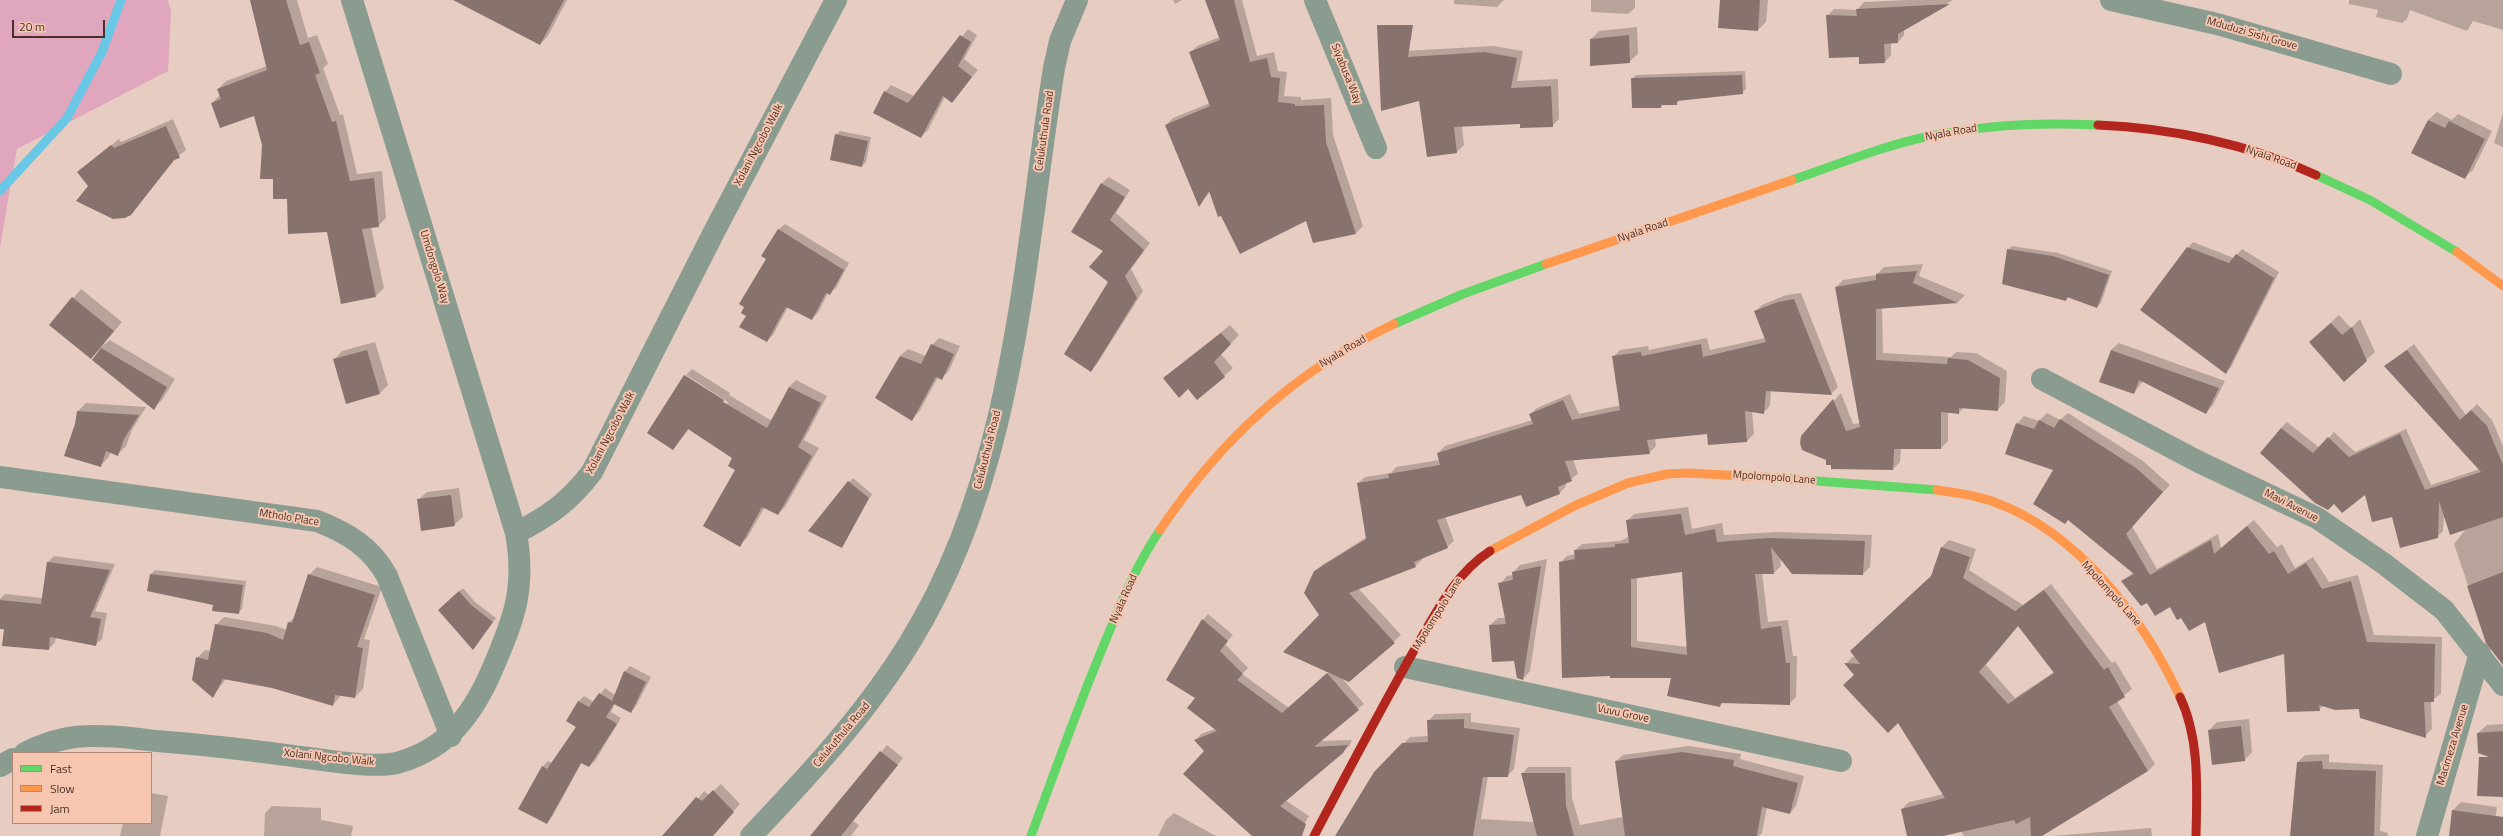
<!DOCTYPE html>
<html>
<head>
<meta charset="utf-8">
<style>
	body { margin:0 }
	#map { position:relative; width:2503px; height:836px; overflow:hidden; background:#e7ccc1; font-family:"Titillium Web",sans-serif }
	canvas { display:block }
	.legend { position:absolute; left:12px; top:752px; width:140px; height:72px; box-sizing:border-box; background:#f7c6b1; border:1px solid #b18a79; margin:0; padding:5px 7px; list-style:none; font-size:12px; color:#493026 }
	.legend li { display:flex; align-items:center; gap:8px; height:20px }
	.legend b { width:20px; border:1px solid #b18a79 }
	.scale { position:absolute; left:12px; top:20px; width:93px; height:18px; box-sizing:border-box; border:2px solid #493026; border-top:0; padding-left:5px; font-size:12px; line-height:14px; white-space:nowrap; color:#493026; -webkit-text-stroke:3px #f7c6b1; paint-order:stroke }
</style>
</head>
<body>
<div id="map">
<canvas width="2503" height="836"></canvas>
<ul class="legend">
<li><b style="height:5px;background:#63d668"></b>Fast</li>
<li><b style="height:5px;background:#ff974d"></b>Slow</li>
<li><b style="height:5px;background:#b3261e"></b>Jam</li>
</ul>
<div class="scale">20 m</div>
</div>
<script>
const g = document.querySelector('canvas').getContext('2d');
g.lineJoin = 'round';
function fillPath(path, color) {
  g.fillStyle = color;
  g.fill(path, 'evenodd');
}
function stroke(path, color, width, dash) {
  g.strokeStyle = color;
  g.lineWidth = width;
  g.lineCap = dash ? 'butt' : 'round';
  g.setLineDash(dash || []);
  g.stroke(path);
}
function drawText(font, color, halo, rows, align = 'center') {
  g.font = font + ' "Titillium Web",sans-serif';
  g.lineWidth = 4;
  g.setLineDash([]);
  g.textBaseline = 'middle';
  g.strokeStyle = halo;
  g.fillStyle = color;
  for (const [text, x, y, turn = 0] of rows) {
    g.save();
    g.translate(x, y);
    g.rotate((+turn || 0) * Math.PI / 180);
    g.textAlign = isNaN(turn) ? turn : align;
    if (halo) g.strokeText(text, 0, 0);
    g.fillText(text, 0, 0);
    g.restore();
  }
}
const green = new Path2D(`
	M0,0H168L171,12L168,71L17,149L0,247Z`);
const shadow = new Path2D(`
	M251,0H297L308,38L317,35L328,64L323,68L340,115L343,114L357,174L382,171L386,218L378,226L371,227L384,288L376,296L342,302L327,231L288,198L274,178L255,114L212,103L220,95L218,89L226,81L267,66Z
	M485,0H567L548,36L540,44Z
	M1173,0H1182L1175,4Z
	M1206,0H1242L1257,56L1274,52L1278,71L1287,72L1284,96L1301,97V100L1331,98L1333,135L1363,226L1356,233L1314,241L1307,220L1221,215L1210,192L1199,205L1166,125L1173,118L1210,103L1190,53L1197,46L1220,37Z
	M1454,0H1504L1497,7L1454,4Z
	M1591,0H1635V8L1628,14L1591,12Z
	M1721,0H1768L1766,22L1758,30Z
	M1907,0H1953L1904,29V35L1898,42L1891,43V55L1885,62L1859,56L1827,16L1834,9L1857,10L1864,2Z
	M2349,0H2503V30L2473,21L2467,31L2410,10L2407,19L2402,23L2376,17L2378,10L2349,4Z
	M1637,27L1638,54L1629,62L1591,39L1599,31Z
	M968,29L977,35L964,59L978,70L952,102L945,97L928,130L921,137L885,92L891,85L914,96Z
	M1493,46L1523,51L1517,81L1558,79L1559,119L1552,126L1521,123L1462,126L1464,145L1457,152L1428,156L1420,100L1403,51Z
	M1745,71L1746,89L1742,93L1681,99L1676,104H1664L1661,107L1632,79L1636,75Z
	M2437,112L2452,120L2458,114L2492,131L2473,170L2464,178L2428,120Z
	M2503,113V147L2494,143Z
	M173,119L186,150L176,158L131,214L89,186L78,172L119,139L121,142Z
	M840,131L871,137L866,162L862,166L836,135Z
	M1109,177L1130,190L1116,213L1150,243L1131,269L1143,291L1097,364L1090,370L1109,282L1104,251L1072,231L1102,183Z
	M785,224L849,263L836,288L828,293L818,313L811,319L788,307L773,335L767,341L747,316L778,230Z
	M2193,242L2234,258L2242,249L2279,272L2231,367L2226,372L2188,248Z
	M2012,246L2058,253L2112,271L2101,303L2097,307L2069,297L2066,300L2008,250Z
	M1923,264L1919,276L1965,295L1958,302L1882,307L1883,353L1951,357L1956,352L1976,353L2007,371L2005,402L1997,410L1964,407L1959,413L1948,412V441L1941,448H1901L1900,462L1893,469L1832,464L1802,436L1841,393L1853,424L1860,423L1836,287L1843,280L1876,275L1884,267Z
	M81,289L122,322L101,347L110,340L175,379L162,400L154,408L101,348L91,358L51,325Z
	M1801,293L1838,387L1831,394L1771,390L1770,406L1763,413L1752,411L1754,434L1747,441L1709,444L1708,433L1655,438L1656,446L1649,453L1573,459L1578,474L1565,483L1566,486L1560,493L1526,505L1522,493L1445,516L1454,541L1447,547L1421,557L1422,560L1415,566L1358,588L1401,635L1349,681L1342,678L1364,704L1319,741L1352,740L1349,746L1285,800L1309,816L1297,836H1254L1206,751L1196,740L1201,734L1215,729L1197,697L1203,620L1208,614L1233,635L1225,644L1248,668L1242,674L1289,708L1329,672L1315,572L1322,565L1367,537L1358,483L1365,477L1391,473L1396,467L1440,460L1438,453L1445,446L1533,420L1530,414L1537,408L1570,394L1579,414L1621,405L1613,357L1620,350L1648,346L1649,350L1707,338L1710,350L1765,338L1755,312L1762,305L1786,295Z
	M2339,315L2351,328L2360,319L2375,352L2344,380L2318,334Z
	M1230,325L1239,335L1221,354L1233,368L1224,376L1188,387L1164,378Z
	M939,338L960,346L949,371L942,378L938,377L919,412L912,419L900,356L908,349L926,356L932,345Z
	M375,342L388,385L380,393L347,403L334,360L342,351Z
	M2119,343L2225,381L2213,405L2206,413L2143,381L2134,393L2111,350Z
	M2414,344L2466,415L2477,404L2492,420L2503,446V641L2486,638L2454,544L2466,529L2444,514L2443,531L2437,537L2393,516L2365,493L2343,512L2281,428L2287,422L2320,448L2334,432L2355,452L2406,429L2431,485L2480,469L2386,366Z
	M692,369L730,393L729,395L772,421L789,387L796,380L827,396L804,440L819,448L785,507L778,514L765,507L747,538L740,545L734,458L689,429L673,449L649,433L685,375L727,404L728,402L686,375Z
	M86,403L146,407L132,430L126,446L118,454L111,452L108,458L100,466L76,424L78,411Z
	M2047,413L2060,420L2068,413L2143,461L2170,485L2132,526L2157,569L2218,534L2221,548L2254,520L2277,547L2282,544L2295,568L2313,557L2329,582L2358,575L2374,635L2442,637L2441,694L2431,701L2432,729L2425,736L2360,708L2323,706L2319,710L2285,653L2205,620L2181,616L2170,606L2147,601L2122,581L2134,572L2017,424L2024,416L2039,421Z
	M853,478L872,494L842,546L849,482Z
	M459,488L463,517L454,525L418,500L427,492Z
	M1688,507L1692,529L1722,523L1724,535L1777,532L1872,535L1870,567L1863,574L1792,573L1780,557L1781,566L1774,573H1762L1768,622L1788,620L1793,656H1797L1796,697L1789,704L1723,702L1720,706L1672,677H1611L1560,563L1567,556L1576,554L1575,550L1582,544L1620,541L1629,537L1627,521L1634,514ZM1683,571L1688,647L1637,641V577Z
	M1949,540L1976,549L1969,570L2023,605L2051,584L2112,663L2115,661L2132,689L2117,701L2155,764L2148,771L2040,836H1964L1961,831L1938,836H1908L1902,809L1909,802L1944,794L1898,722L1846,664L1852,657H1856L1932,576L1942,547ZM2019,625L2054,672L2015,698L1986,665Z
	M54,556L115,564L95,611L107,613L102,639L95,645L56,637L55,642L49,649L0,628V599L5,594L43,598L48,562Z
	M1547,559L1530,671L1523,679L1514,660L1490,625L1498,618H1506L1500,584L1507,576L1513,575V572L1520,565Z
	M317,567L382,587L364,639L370,640L363,689L355,697L341,695L333,705L272,687L226,679L213,696L197,658L205,650L211,651L216,625L224,617L276,626L287,630L289,622L296,616L309,575Z
	M155,570L246,581L242,609L238,613L151,574Z
	M463,588L475,602L496,618L473,649L443,606Z
	M630,666L651,677L636,706L631,712L615,703L611,712L621,718L595,761L589,766L582,762L552,817L547,822L520,808L543,766L548,761L552,763L577,726L567,720L579,701L584,696L594,702L605,688L615,695L624,672Z
	M1471,713V722L1520,728L1514,769L1507,776H1488L1481,819L1534,822L1522,774L1528,767H1571L1572,798L1580,825L1623,817L1616,761L1623,755L1689,746L1741,754L1740,759L1804,776L1796,806L1790,813L1767,807L1762,833L1759,836H1337L1375,773L1410,737L1429,736L1428,721L1435,714Z
	M2249,719L2252,752L2244,761L2209,730L2217,722Z
	M2503,724V760L2478,733L2487,725Z
	M887,745L903,758L853,821L859,825L851,836H812Z
	M2329,754V762L2383,765L2380,831L2388,833L2387,836H2291L2298,762L2305,755Z
	M721,784L740,804L712,836H669L704,791L709,795Z
	M151,793L168,796L160,836H120L123,823H151Z
	M2461,802L2497,807L2493,836H2450L2453,810Z
	M272,806L321,808V820L353,826L351,836H264L265,813Z
	M1174,813L1216,836H1158L1166,820Z
	M2151,828L2152,836H2051Z`);
const stream = new Path2D(`
	M0,191L67,118L102,52L121,0`);
const building = new Path2D(`
	M250,0H286L300,45L309,42L320,73L315,75L332,122L336,121L350,181L374,178L379,227L362,229L376,297L341,304L327,232L288,234L287,199H273V179H260L262,145L254,116L220,128L211,103L221,99L217,89L267,70Z
	M453,0H564L540,45Z
	M1205,0H1234L1250,62L1267,58L1271,77L1280,78L1278,102L1295,104V106L1324,105L1326,142L1356,234L1313,243L1306,221L1240,254L1221,216L1218,217L1209,191L1199,207L1165,125L1210,106L1189,52L1220,40Z
	M1720,0H1760L1758,31L1718,28Z
	M1950,4L1898,34V43L1884,44L1885,63L1859,64V57L1829,58L1826,15L1857,16L1856,9Z
	M1377,25H1413L1408,57L1485,52L1517,58L1511,88L1551,86L1553,127L1520,128V124L1454,127L1457,153L1427,157L1419,101L1381,111Z
	M960,35L971,42L958,66L972,77L952,103L943,96L921,138L873,113L884,91L908,103Z
	M1629,35L1630,63L1590,66V39Z
	M1742,75L1743,94L1677,101V105H1661V108H1632L1631,78Z
	M2428,120L2445,128L2449,121L2485,139L2465,179L2411,153Z
	M166,126L180,158L174,160L131,215L125,218L113,219L76,201L88,186L77,172L111,145L114,148Z
	M835,134L868,141L862,167L830,160Z
	M1101,183L1125,197L1110,220L1144,250L1125,276L1137,298L1091,372L1064,354L1108,282L1089,267L1103,251L1071,232Z
	M778,229L844,270L830,295L826,293L812,320L786,307L767,342L739,327L746,316L741,313L744,307L739,304L766,259L761,256Z
	M2187,247L2229,263L2236,254L2274,278L2226,374L2140,310Z
	M2007,249L2053,256L2109,275L2097,308L2067,297L2066,301L2002,284Z
	M1917,271L1913,283L1958,303L1876,309V360L1947,364L1948,358L1968,360L2000,378L1998,411L1959,408V414L1941,412V449H1894L1893,470L1831,469V465H1826V460L1802,450L1800,443L1801,436L1833,399L1846,431L1860,427L1835,287L1876,280V274Z
	M72,297L114,331L91,359L49,325Z
	M1794,299L1832,395L1766,391L1764,414L1745,411L1747,442L1708,445L1707,434L1647,440L1650,454L1565,461L1572,481L1558,487L1560,494L1526,507L1521,495L1437,520L1448,548L1414,562L1416,567L1349,593L1395,643L1349,682L1283,652L1319,615L1304,593L1314,571L1366,539L1357,483L1389,478L1388,474L1440,465L1437,453L1533,424L1529,414L1563,400L1572,420L1620,410L1612,356L1641,352L1642,356L1701,344L1703,357L1766,342L1754,311L1778,302Z
	M2331,323L2342,335L2352,327L2367,361L2344,382L2309,342Z
	M1221,333L1231,344L1214,362L1225,377L1197,400L1188,389L1179,398L1163,378Z
	M931,344L954,354L942,380L936,377L912,421L875,398L900,356L921,364Z
	M101,348L167,387L154,410L92,360Z
	M367,350L380,394L346,404L333,359Z
	M2111,350L2122,354L2219,388L2206,414L2139,380L2134,394L2099,382Z
	M2407,350L2460,420L2471,410L2487,426L2503,465V517L2450,535L2439,501L2438,538L2400,548L2392,517L2372,522L2365,495L2342,513L2334,504L2328,510L2315,503L2260,453L2281,428L2313,453L2328,437L2349,457L2400,434L2425,490L2481,472L2384,366Z
	M684,375L724,400L723,402L767,428L789,387L821,403L798,447L812,456L778,515L762,507L740,547L703,526L735,470L728,466L732,458L688,429L673,450L647,433Z
	M77,411L139,415L124,439L118,456L106,451L101,467L64,456L75,424Z
	M2060,419L2136,468L2163,492L2126,534L2150,575L2211,540L2214,554L2247,526L2269,554L2274,551L2288,574L2306,563L2322,589L2351,581L2367,642L2435,644L2434,702H2424L2426,738L2360,718L2359,709L2335,710L2319,705L2320,711L2287,712L2284,654L2219,673L2205,622L2189,631L2181,618L2177,620L2170,607L2155,616L2147,603L2141,606L2121,581L2134,574L2068,520L2065,524L2033,504L2053,470L2005,454L2016,423L2034,429L2039,420L2054,428Z
	M848,481L869,498L842,548L808,531Z
	M451,495L455,526L421,531L417,499Z
	M1681,514L1685,535L1715,529L1717,542L1769,538L1865,541L1863,575L1792,574L1771,547L1774,574H1755L1761,629L1781,626L1786,663H1790V705L1721,703L1720,707L1667,696L1671,678H1610V676L1562,678L1559,562L1575,559L1574,550L1615,547V544L1629,543L1626,520ZM1682,572L1687,655L1631,647V579Z
	M1941,547L1970,557L1963,578L2015,611L2044,590L2104,670L2108,667L2125,697L2109,707L2148,771L2042,836H2031L2030,817L2016,824L2014,820L1943,836H1907L1901,809L1945,798L1898,723L1888,733L1843,685L1854,675L1844,663L1860,664L1850,651L1931,576ZM2018,626L2054,673L2008,704L1979,672Z
	M47,562L110,570L90,617L101,619L96,646L50,637L49,650L2,646L4,629H0V600L41,604Z
	M1541,566L1528,647L1523,680L1517,678L1514,661L1492,662L1489,625L1506,624L1498,583L1513,580L1512,572Z
	M2503,572V665L2486,643L2467,586Z
	M150,574L243,585L239,614L212,611L213,605L147,591Z
	M308,574L375,595L357,647L363,648L355,698L335,695L333,706L272,688L223,679L213,698L192,680L196,657L208,660L215,624L267,633L283,640L288,622L292,623Z
	M459,591L471,605L493,622L473,650L438,610Z
	M1202,619L1228,641L1220,651L1243,674L1237,680L1282,713L1327,673L1359,710L1314,747L1348,745L1343,753L1280,806L1306,824L1302,836H1252L1183,774L1204,751L1194,740L1217,731L1187,708L1195,698L1166,680Z
	M624,671L646,682L631,713L614,704L606,717L617,724L589,767L581,763L547,824L518,809L542,766L547,769L576,727L566,721L578,701L589,707L599,693L612,701Z
	M1464,719V728L1514,735L1508,777H1483L1473,836H1335L1374,772L1402,743L1428,742L1427,720Z
	M2241,726L2245,761L2212,765L2208,730Z
	M2503,731V797L2477,796L2479,757H2489L2478,753L2477,733Z
	M880,751L898,765L841,836H810Z
	M1682,752L1734,760L1733,766L1798,783L1790,814L1762,807L1757,836H1625L1615,761Z
	M2322,761L2323,769L2376,771L2374,836H2290L2297,762Z
	M1521,773H1565L1566,805L1574,836H1537Z
	M713,790L734,812L713,836H662L696,797L702,801Z
	M2452,810L2503,817V836H2449Z`);
const street = new Path2D(`
	M1315,0L1376,148
	M2111,0L2217,24L2391,74
	M2042,379L2197,461L2317,518L2383,563L2444,610L2503,685
	M0,477L317,521C348,533 371,547 387,576L451,736
	M516,533C549,516 569,502 592,472L715,230L836,0
	M1405,667L1841,761
	M25,753C39,746 58,739 75,737C101,734 131,738 157,741C208,745 258,751 308,758C331,761 379,769 400,762C448,748 473,714 492,670C514,619 526,589 516,533L352,0
	M0,766L13,759
	M751,836C809,775 866,714 910,642C1016,470 1023,262 1054,68L1060,41L1077,0
	M2427,836L2480,653`);
const fast = new Path2D(`
	M2316,175L2370,200L2457,252
	M1792,180C1836,165 1880,147 1925,137C1982,125 2040,122 2098,125
	M1394,324L1463,294L1546,264
	M1764,477L1937,490
	M1031,836C1055,771 1078,706 1105,642C1121,603 1136,565 1160,530`);
const slow = new Path2D(`
	M2457,252L2503,286
	M1546,264L1792,180
	M1937,490C1956,493 1976,495 1994,502C2078,532 2144,619 2180,697
	M1160,530C1221,439 1295,371 1394,324
	M1490,551L1574,506L1628,483L1667,474L1688,473L1764,477`);
const jam = new Path2D(`
	M2098,125C2171,128 2249,144 2316,175
	M2180,697C2200,739 2197,790 2196,836
	M1314,836C1346,775 1378,714 1412,654C1434,617 1453,575 1490,551`);
const streetNames = [
	["Mduduzi Sishi Grove",2252,34,16],
	["Siyabusa Way",1346,74,68],
	["Celukuthula Road",1045,131,-82],
	["Nyala Road",1951,133,-10],
	["Xolani Ngcobo Walk",759,145,-62],
	["Nyala Road",2271,158,19],
	["Nyala Road",1643,231,-19],
	["Umdongolo Way",434,267,73],
	["Nyala Road",1343,352,-31],
	["Xolani Ngcobo Walk",611,433,-62],
	["Celukuthula Road",988,450,-76],
	["Mpolompolo Lane",1774,478,4],
	["Mavi Avenue",2291,506,27],
	["Mtholo Place",289,518,9],
	["Mpolompolo Lane",2111,594,48],
	["Nyala Road",1124,599,-66],
	["Mpolompolo Lane",1438,614,-58],
	["Vuvu Grove",1623,714,12],
	["Celukuthula Road",842,735,-50],
	["Macimeza Avenue",2453,745,-73],
	["Xolani Ngcobo Walk",329,758,6]
];
fillPath(green, '#e0a6bd');
fillPath(shadow, '#0003');
stroke(stream, '#68c8e5', 9);
fillPath(building, '#88726d');
stroke(street, '#8a9c90', 22);
stroke(fast, '#63d668', 9);
stroke(slow, '#ff974d', 9);
stroke(jam, '#b3261e', 9);
drawText('11px', '#493026', '#f7c6b1', streetNames);
</script>
</body>
</html>
